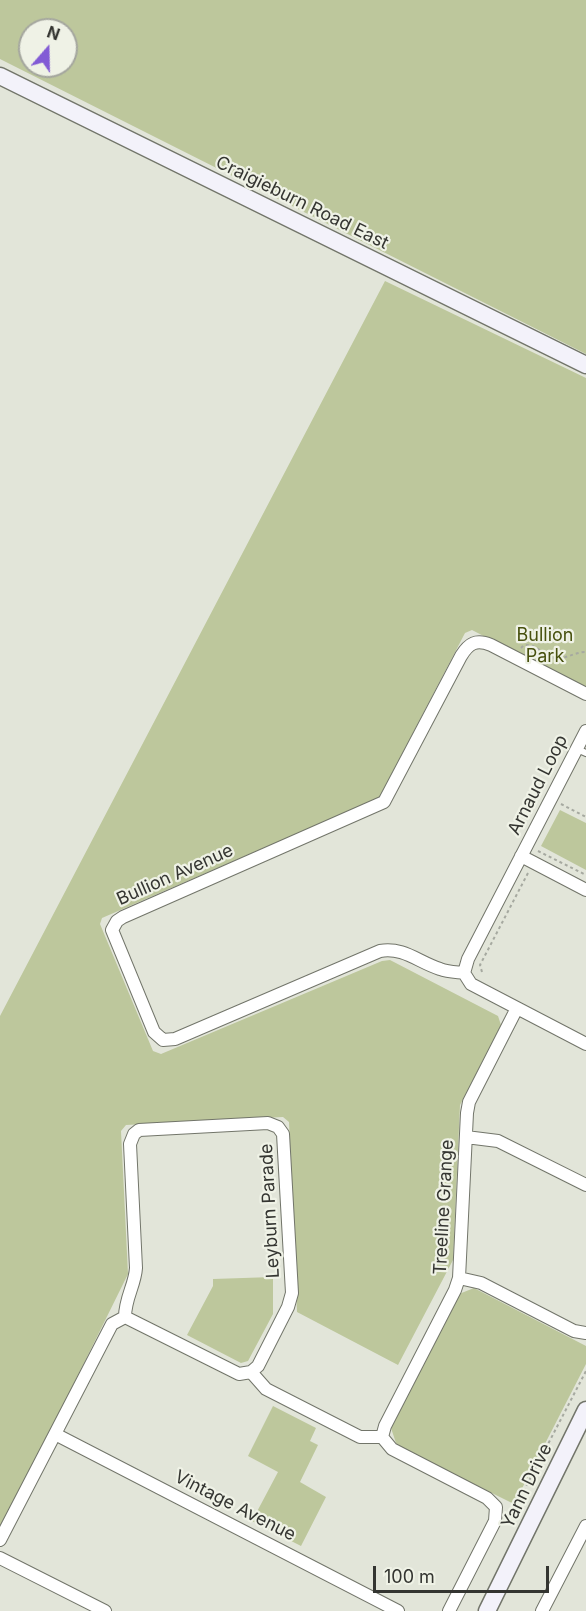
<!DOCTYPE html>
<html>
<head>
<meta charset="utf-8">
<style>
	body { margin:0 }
	#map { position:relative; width:586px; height:1611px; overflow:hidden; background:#e2e5d9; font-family:Inter,sans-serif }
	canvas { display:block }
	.north { position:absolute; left:18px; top:18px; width:60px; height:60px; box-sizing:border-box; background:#eff2e6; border:2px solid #a4a69e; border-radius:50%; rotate:20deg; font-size:16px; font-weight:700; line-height:24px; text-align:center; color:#343531 }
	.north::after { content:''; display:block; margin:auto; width:21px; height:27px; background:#825bd5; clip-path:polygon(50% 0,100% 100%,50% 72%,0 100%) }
	.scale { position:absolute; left:373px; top:1566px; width:176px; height:27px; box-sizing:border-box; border:3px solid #343531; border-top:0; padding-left:8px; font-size:18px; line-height:21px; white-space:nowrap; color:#343531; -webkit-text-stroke:4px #eff2e6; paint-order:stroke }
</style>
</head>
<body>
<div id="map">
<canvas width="586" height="1611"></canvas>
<div class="north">N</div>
<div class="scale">100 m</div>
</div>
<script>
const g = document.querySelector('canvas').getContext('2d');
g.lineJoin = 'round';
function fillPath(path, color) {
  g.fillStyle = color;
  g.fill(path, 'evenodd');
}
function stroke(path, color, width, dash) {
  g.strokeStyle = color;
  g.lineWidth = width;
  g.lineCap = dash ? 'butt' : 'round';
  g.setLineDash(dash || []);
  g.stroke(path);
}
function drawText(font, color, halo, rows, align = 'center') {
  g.font = font + ' Inter,sans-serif';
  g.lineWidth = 4.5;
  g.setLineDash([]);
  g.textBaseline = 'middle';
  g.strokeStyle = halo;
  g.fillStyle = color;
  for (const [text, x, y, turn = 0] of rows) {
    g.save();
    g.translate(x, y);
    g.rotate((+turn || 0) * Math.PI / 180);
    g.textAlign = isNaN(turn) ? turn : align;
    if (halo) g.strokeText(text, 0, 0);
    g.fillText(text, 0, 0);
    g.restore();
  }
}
const green = new Path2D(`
	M0,0H586V354L0,59ZM30,30H66V66H30Z
	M385,281L586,378V689L472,630L465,633L379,798L102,918L100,924L153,1051L161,1054L382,961L390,960L498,1016L501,1025L460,1105L453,1260L398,1365L297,1312L289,1122L283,1117L126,1125L121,1131L128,1274L0,1533V1016Z
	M560,810L586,823V870L541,846Z
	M273,1277V1314L248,1361L241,1363L187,1335L213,1286V1279Z
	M474,1288L586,1346V1364L514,1504L397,1446L391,1428L459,1294Z
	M273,1406L316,1428L310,1441L318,1445L300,1482L326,1497L301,1546L252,1521L278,1472L248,1456Z`);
const path = new Path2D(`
	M521,648L524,645C538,644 541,655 554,658C565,660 574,652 586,652
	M561,804L586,817
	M538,851L586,875
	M482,972L480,965L528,873
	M507,1523L586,1371`);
const lane = new Path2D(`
	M577,749L586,753`);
const street = new Path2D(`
	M586,694L491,645C476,639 469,643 461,656L384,802L123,917L117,921L112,930L154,1032L163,1040L175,1039L380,951C404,947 418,962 440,969C448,972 456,972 464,973L471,984L586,1044
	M521,856L586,890
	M464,973L468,959L586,731
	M466,1137L498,1141L586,1185
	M459,1278L481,1283L574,1331L586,1333
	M125,1317L239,1374L251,1372L266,1389L360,1437H382
	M55,1434L398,1611
	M382,1437L385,1426L455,1290L459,1278L467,1113L469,1102L517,1008
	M382,1437L392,1449L487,1498L496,1507L495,1521L449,1611
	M0,1540L112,1324L125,1317C125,1298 135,1285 136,1268L130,1144L134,1134L139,1130L268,1123L278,1127L283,1134L292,1293L288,1307L258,1366L251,1372
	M0,1558L105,1611
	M542,1611L586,1526`);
const secondary = new Path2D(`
	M0,76L586,365
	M487,1611L586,1410`);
const streetNames = [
	["Craigieburn Road East",302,203,26],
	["Arnaud Loop",538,785,-63],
	["Bullion Avenue",175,875,-24],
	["Treeline Grange",444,1207,-87],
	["Leyburn Parade",270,1211,-93],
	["Yann Drive",527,1486,-64],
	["Vintage Avenue",235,1506,27]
];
const parkNames = [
	["Bullion",545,636],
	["Park",545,657]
];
fillPath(green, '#bdc79c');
stroke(lane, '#72756a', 8);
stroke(street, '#72756a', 14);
stroke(secondary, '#72756a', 19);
stroke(path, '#a6a9a0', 2, [3, 3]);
stroke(lane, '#fff', 6);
stroke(street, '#fff', 12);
stroke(secondary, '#f3f2fa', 16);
drawText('18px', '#343531', '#eff2e6', streetNames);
drawText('18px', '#47510e', '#eff2e6', parkNames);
</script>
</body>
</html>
